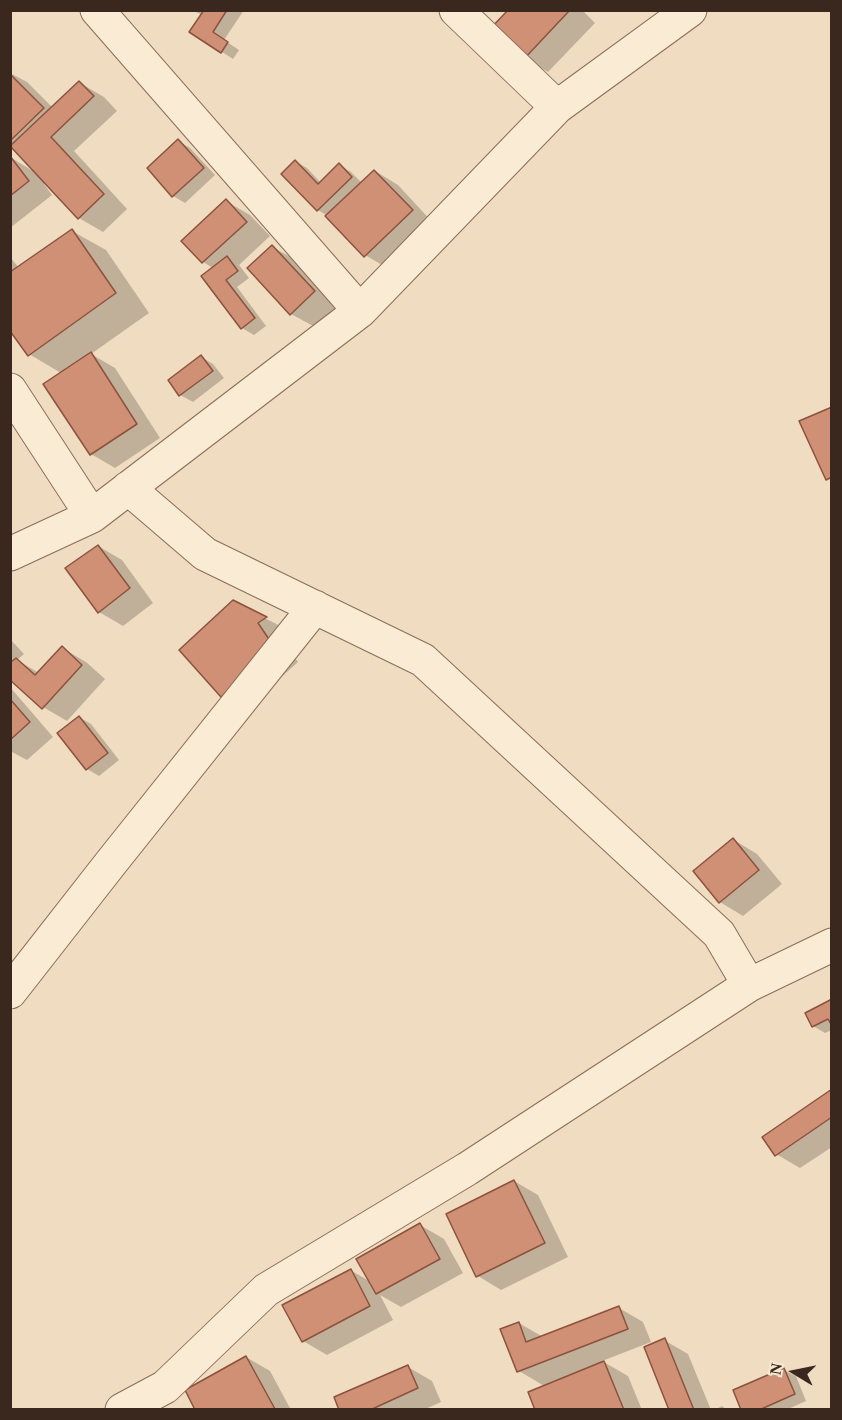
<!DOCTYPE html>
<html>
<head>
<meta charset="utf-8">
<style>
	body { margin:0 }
	#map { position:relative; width:842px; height:1420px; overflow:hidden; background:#f0dcc1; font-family:"Times New Roman",serif }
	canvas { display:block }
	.frame { position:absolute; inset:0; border:12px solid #3a271d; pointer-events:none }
	.north { position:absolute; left:764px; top:1342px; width:60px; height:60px; -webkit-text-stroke:4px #f7e8d1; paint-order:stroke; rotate:280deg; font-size:16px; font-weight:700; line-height:24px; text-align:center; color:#3a271d }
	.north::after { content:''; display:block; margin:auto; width:21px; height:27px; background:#3a271d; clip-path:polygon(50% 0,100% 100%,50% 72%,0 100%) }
</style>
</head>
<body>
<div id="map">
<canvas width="842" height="1420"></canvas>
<div class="frame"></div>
<div class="north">N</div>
</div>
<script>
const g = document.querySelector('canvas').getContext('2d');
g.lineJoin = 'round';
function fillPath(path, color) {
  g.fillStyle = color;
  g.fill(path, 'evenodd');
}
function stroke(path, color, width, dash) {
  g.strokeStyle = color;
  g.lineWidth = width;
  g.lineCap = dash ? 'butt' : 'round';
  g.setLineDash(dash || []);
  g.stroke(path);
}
const shadow = new Path2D(`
	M244,10L224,40L239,50L233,59L222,52L202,15L194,11Z
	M510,10H582L595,23L548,72L524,58Z
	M10,73L27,82L53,108L80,83L104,97L117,111L74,151L127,209L103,232L79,218L46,183L44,184L52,195L10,228V157L33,171L10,145Z
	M178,141L190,148L215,175L185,203L173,196Z
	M295,161L307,168L321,183L339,165L351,172L362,183L375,171L398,185L435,225L389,269L365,255L326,215L318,210L283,174Z
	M226,201L250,215L270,236L239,265L249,278L237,287L266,326L254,335L242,328L213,268L203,262L183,241Z
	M72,231L106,250L149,313L91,354L115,368L160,438L115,468L91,454L61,373L29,354L10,328V257L19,268Z
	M272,247L296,260L338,306L315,327L291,314Z
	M201,357L213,364L224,378L193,402L180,395L170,381Z
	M98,546L122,560L153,603L123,626L99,612Z
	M233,602L290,631L281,638L298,662L246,709L222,696Z
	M10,639L24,654L17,660L39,673L62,648L86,662L105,679L67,721L43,707L10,678Z
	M10,687L53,737L27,760L10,751Z
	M79,717L91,724L119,760L99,776L87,769Z
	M734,840L757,854L782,884L743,916L720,902Z
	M832,1000V1030L825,1033L813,1026Z
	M832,1091V1147L800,1168L776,1154Z
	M514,1181L538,1195L568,1257L501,1290L478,1276Z
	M420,1225L444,1239L463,1273L401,1307L380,1295L393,1320L327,1355L303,1341L350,1270L371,1282Z
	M619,1308L643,1322L651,1342L602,1361L628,1376L642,1410H537L546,1387L519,1371V1323L543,1337Z
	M664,1340L688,1354L711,1410H671Z
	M246,1357L270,1371L291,1410H197Z
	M408,1367L432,1381L441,1402L423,1410H341Z
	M784,1370L796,1376L806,1401L786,1410H743Z
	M722,1406L727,1410H714Z`);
const building = new Path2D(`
	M204,10H227L213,32L228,42L221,53L189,32Z
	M508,10H570L523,60L491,28Z
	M10,74L44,108L10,141Z
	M79,81L94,96L51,137L104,194L78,219L10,146Z
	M178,139L204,168L172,197L147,168Z
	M10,156L29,181L10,196Z
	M295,160L318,184L339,163L352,177L317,211L281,174Z
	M374,170L413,210L364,257L325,216Z
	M226,199L247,222L202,263L181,241Z
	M72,229L116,293L28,356L10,331V272Z
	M272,245L315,291L290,315L247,268Z
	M227,256L238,271L226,280L255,318L241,329L201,276Z
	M91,352L137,424L90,455L43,384Z
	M201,355L213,371L179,396L168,380Z
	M832,407V477L826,480L799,421Z
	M98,545L130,588L98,613L65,568Z
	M233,600L267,617L258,623L275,648L221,697L179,650Z
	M62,646L82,665L42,709L10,680V663L16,658L35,675Z
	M10,699L30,722L10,740Z
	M79,716L108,753L86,770L57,733Z
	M733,838L759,870L719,903L693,871Z
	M832,999V1026L828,1019L812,1027L805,1013Z
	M832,1089V1117L775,1156L762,1137Z
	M514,1180L545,1243L476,1277L446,1214Z
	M420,1223L440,1259L376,1294L356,1259Z
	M351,1269L370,1306L302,1342L282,1305Z
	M619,1306L628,1329L517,1372L500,1329L519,1322L526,1342Z
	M665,1338L694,1410H669L644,1347Z
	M246,1356L275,1409L195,1410L185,1390Z
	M604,1361L624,1410H535L528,1392Z
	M408,1365L418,1388L370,1410H339L334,1397Z
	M784,1368L795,1394L759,1410H741L733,1390Z`);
const minor = new Path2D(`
	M97,10L360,311
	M456,10L557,107
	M10,390L92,516
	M128,488L205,554L423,660L719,934L749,985
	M10,554L92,516L360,311L557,107L690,10
	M10,992L110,864L315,607
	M122,1410L165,1387L266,1290L467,1169L749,985L832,945`);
fillPath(shadow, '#0003');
fillPath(building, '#d09075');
stroke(building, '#8b523c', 1.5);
stroke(minor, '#8b6d58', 35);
stroke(minor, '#faebd5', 33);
</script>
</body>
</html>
